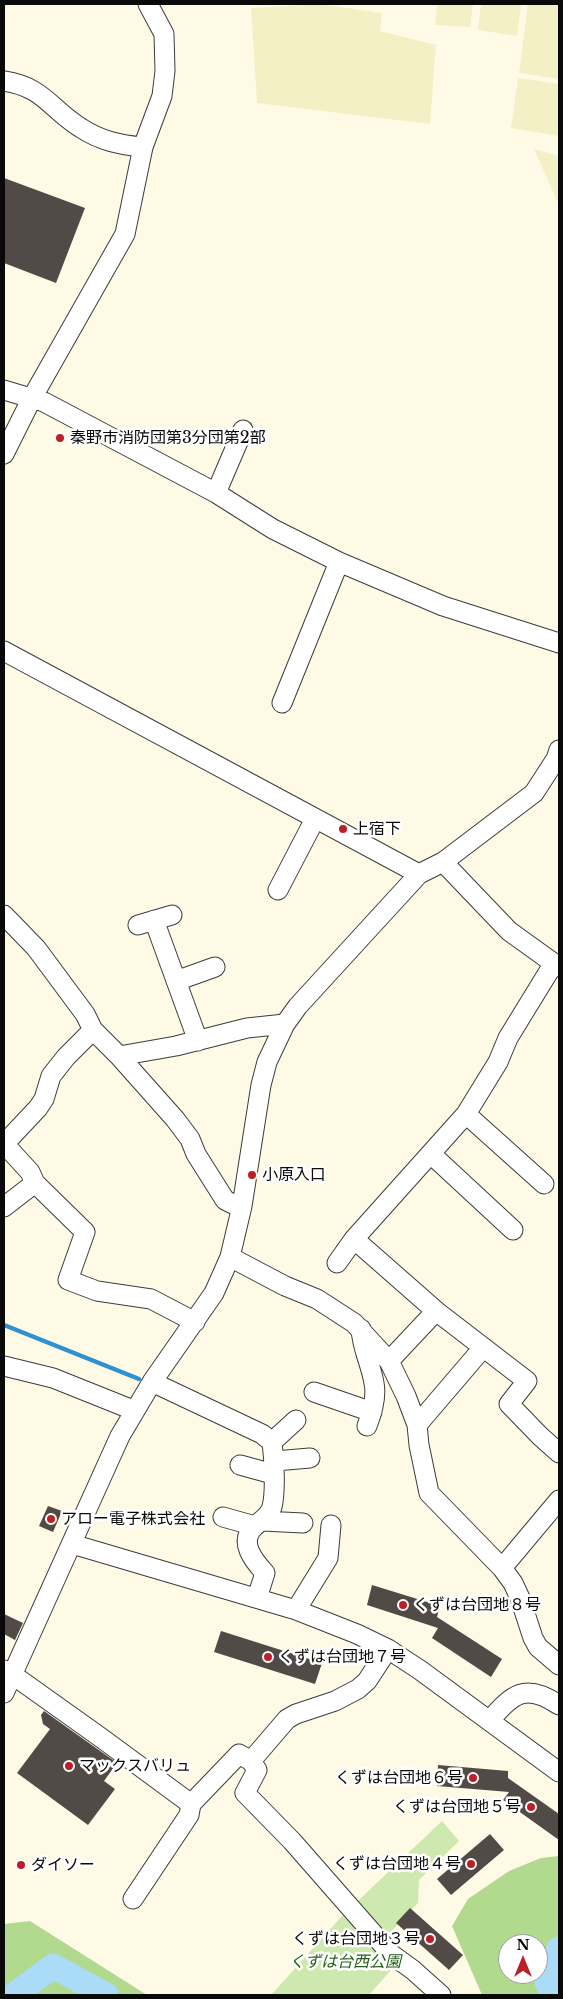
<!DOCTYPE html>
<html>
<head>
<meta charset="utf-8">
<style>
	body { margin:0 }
	#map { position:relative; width:563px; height:1999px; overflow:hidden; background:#fffae6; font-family:"Libre Baskerville",serif }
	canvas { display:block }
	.frame { position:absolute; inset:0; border:5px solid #090909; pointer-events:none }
	.north { position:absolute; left:498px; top:1934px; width:50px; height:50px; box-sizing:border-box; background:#fff; border:1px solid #9d9d9d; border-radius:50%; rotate:0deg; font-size:14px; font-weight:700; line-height:20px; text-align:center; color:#090909 }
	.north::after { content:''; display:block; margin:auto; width:18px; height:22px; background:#bb2028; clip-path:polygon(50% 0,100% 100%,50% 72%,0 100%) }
</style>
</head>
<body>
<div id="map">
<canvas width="563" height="1999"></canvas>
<div class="frame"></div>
<div class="north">N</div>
</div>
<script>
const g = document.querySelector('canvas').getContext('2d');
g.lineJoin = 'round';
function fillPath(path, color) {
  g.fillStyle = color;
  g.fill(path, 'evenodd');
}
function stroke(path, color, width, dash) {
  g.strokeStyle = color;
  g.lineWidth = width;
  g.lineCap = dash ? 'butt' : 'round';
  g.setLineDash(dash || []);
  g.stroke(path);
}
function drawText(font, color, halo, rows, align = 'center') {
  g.font = font + ' "Libre Baskerville","Noto Sans JP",serif';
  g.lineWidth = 5;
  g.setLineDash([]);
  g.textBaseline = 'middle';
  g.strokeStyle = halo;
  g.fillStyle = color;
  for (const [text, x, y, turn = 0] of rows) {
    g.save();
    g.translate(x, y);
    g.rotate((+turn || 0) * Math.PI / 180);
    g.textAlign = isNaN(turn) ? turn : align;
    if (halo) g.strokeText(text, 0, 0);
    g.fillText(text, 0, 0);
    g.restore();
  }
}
const farmland = new Path2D(`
	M319,4L382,13L380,31L436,45L430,124L257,103L251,8Z
	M437,4H473L470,27L435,25Z
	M481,4H521L517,36L478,30Z
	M528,4H559V79L519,73Z
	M518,78L559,84V136L511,128Z
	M534,149L559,156V205Z`);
const green = new Path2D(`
	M442,1821L459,1841L419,1880L418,1903L375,1949L391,1970L369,1995H271L343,1915Z`);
const forest = new Path2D(`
	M559,1856V1995H482L452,1926L468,1899L509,1871L541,1858ZM508,1944H538V1974H508Z
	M30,1921L147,1995H4V1924Z`);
const stream = new Path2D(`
	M4,1325L139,1379`);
const river = new Path2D(`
	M14,1995L53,1966L106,1995
	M553,1995L547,1982L559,1949`);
const building = new Path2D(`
	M4,178L85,208L56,283L4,263Z
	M48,1506L62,1511L53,1532L39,1526Z
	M372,1585L440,1606L437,1617L502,1659L491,1677L432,1638L438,1628L367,1605Z
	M4,1614L23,1623L15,1640L4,1634Z
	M221,1631L322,1663L315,1684L214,1652Z
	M44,1711L117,1763L104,1781L115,1789L88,1825L17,1773L50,1729L43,1724L41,1715Z
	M438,1765L508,1771V1778L559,1814V1840L503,1800L509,1792L437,1786Z
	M490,1834L504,1850L451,1895L437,1879Z
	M410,1908L463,1955L449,1970L396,1923Z`);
const minor = new Path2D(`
	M4,81C44,87 50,109 81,128C101,141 120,145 143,147
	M4,390L44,402L216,493L273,529L339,562L443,606L559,643
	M4,454L32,398L125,234L143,147L162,96L165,71L164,34L148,4
	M216,493L243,430
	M4,651L419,874
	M282,703L339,562
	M443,862L509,931L559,967
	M278,890L315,819
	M4,915L36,948L85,1014L93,1030L119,1056L175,1119L190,1139L196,1154L225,1200L233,1204L242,1206
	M154,920L198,1041
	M138,925L172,915
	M176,981L215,967
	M93,1030L66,1057L51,1076L44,1099L38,1108L6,1142L8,1148L30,1172L35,1183L85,1232L68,1280L97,1291L151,1299L195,1322
	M119,1056L176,1046L247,1028L285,1024
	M466,1114L544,1184
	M431,1154L513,1230
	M4,1207L35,1183
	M354,1239L436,1311L527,1381L509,1404L540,1436L559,1453
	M230,1257L285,1286L317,1299L354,1323L389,1361L406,1396L417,1425L419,1445L429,1493L502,1568L513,1583L520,1598L533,1638L538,1647L559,1665
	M337,1263L354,1239L466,1114L498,1062L508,1038L554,963
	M361,1329C362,1349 371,1364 374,1383C377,1397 372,1413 367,1426
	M389,1361L436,1311
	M4,1366L53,1378L133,1410
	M152,1382L262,1434L272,1442C274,1458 276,1491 272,1507C269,1517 261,1520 254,1527C238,1542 254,1561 265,1573L257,1598
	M314,1392L372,1412
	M417,1425L482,1349
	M272,1442L296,1420
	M275,1461L310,1458
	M240,1465L273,1474
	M223,1517L255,1526
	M263,1521L303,1523
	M72,1544L296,1610L357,1634L388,1649L420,1670L559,1772
	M502,1568L559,1500
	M296,1610L328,1558L331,1525
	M4,1670L20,1680L100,1737L191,1804
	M4,1693L120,1436L152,1382L214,1293L230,1257L242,1206L261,1085L267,1062L285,1024L298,1006L419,874L443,862L534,793L556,759L559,750
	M489,1721C513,1694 525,1682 559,1705
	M251,1761L287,1719L296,1714L335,1701L358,1689L367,1681L388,1649
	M133,1899L189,1815L191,1804L239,1754L251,1761L257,1770L245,1793L292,1841L391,1954L413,1970L441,1995`);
const markers = [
	[60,438,5,"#bb2028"],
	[343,829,5,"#bb2028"],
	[252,1175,5,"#bb2028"],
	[51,1519,5,"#bb2028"],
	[403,1605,5,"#bb2028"],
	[268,1657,5,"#bb2028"],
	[69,1766,5,"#bb2028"],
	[473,1778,5,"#bb2028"],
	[531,1807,5,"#bb2028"],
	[471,1864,5,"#bb2028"],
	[21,1865,5,"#bb2028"],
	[430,1939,5,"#bb2028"]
];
const poiNames = [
	["秦野市消防団第3分団第2部",70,438],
	["上宿下",353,829],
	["小原入口",262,1175],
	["アロー電子株式会社",61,1519],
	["くずは台団地８号",413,1605],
	["くずは台団地７号",278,1657],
	["マックスバリュ",79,1766],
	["くずは台団地６号",463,1778,"right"],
	["くずは台団地５号",521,1807,"right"],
	["くずは台団地４号",461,1864,"right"],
	["ダイソー",31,1865],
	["くずは台団地３号",420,1939,"right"]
];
const parkNames = [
	["くずは台西公園",345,1962]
];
fillPath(farmland, '#f4f0c6');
fillPath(green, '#cee9b0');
fillPath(forest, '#b1da8f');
stroke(stream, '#2f91cf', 4.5);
stroke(river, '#aadbf7', 25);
fillPath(building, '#524a46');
stroke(minor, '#3c3c3c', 21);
stroke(minor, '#fff', 19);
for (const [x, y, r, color] of markers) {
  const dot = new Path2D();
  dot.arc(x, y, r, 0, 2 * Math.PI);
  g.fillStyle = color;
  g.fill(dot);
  stroke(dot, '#fff', 2);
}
drawText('16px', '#090909', '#fff', poiNames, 'left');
drawText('italic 16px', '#29611a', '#fff', parkNames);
</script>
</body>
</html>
